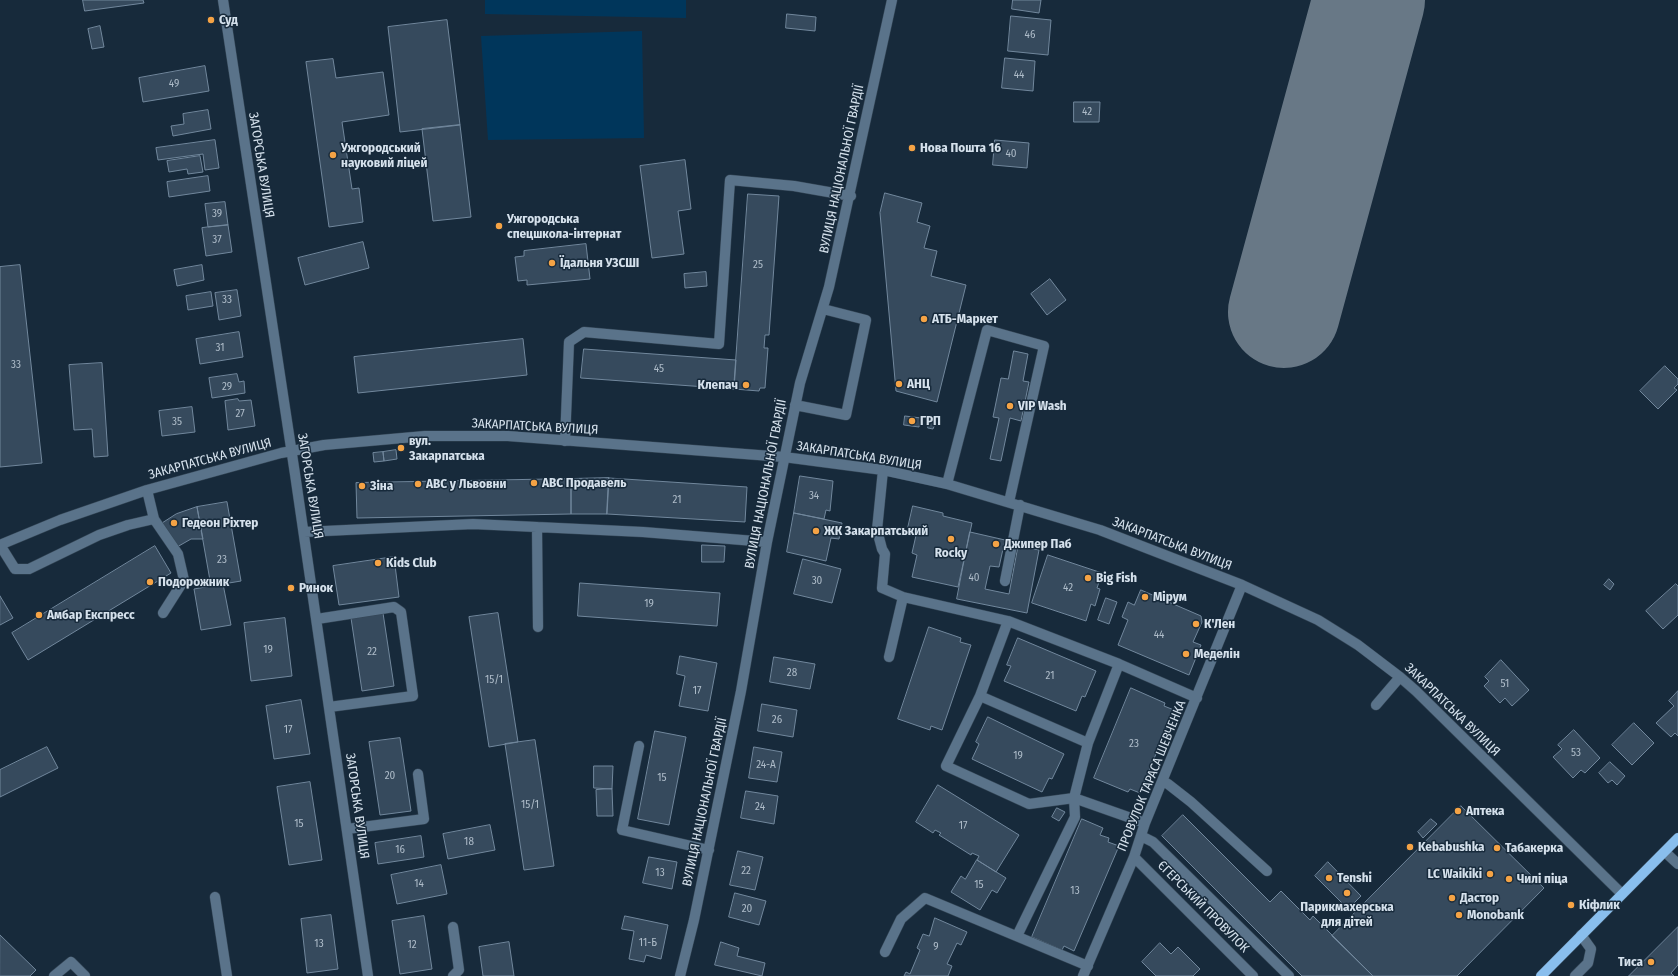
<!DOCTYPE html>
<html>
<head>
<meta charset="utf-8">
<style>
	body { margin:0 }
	canvas { display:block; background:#172a3b }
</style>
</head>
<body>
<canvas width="1678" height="976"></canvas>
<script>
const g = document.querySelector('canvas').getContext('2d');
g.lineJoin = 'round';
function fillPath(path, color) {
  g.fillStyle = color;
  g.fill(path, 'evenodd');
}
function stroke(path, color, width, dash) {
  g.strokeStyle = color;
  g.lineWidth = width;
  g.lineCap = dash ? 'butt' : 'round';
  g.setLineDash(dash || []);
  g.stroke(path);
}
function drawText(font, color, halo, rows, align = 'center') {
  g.font = font + ' "Fira Sans Condensed",sans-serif';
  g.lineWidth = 3;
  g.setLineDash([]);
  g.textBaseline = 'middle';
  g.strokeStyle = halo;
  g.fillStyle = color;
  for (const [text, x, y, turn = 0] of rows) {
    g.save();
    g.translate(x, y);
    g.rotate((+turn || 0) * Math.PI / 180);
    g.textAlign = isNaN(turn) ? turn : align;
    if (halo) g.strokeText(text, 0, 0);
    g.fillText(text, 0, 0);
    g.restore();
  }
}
const green = new Path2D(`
	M485,0H686V18L485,14Z
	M642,31L644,138L488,140L481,36Z`);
const runway = new Path2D(`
	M1284,312L1369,0`);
const building = new Path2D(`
	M83,0H143L144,3L85,11Z
	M1013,0H1041L1039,13L1012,9Z
	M787,14L816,17L815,31L786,28Z
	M1011,16L1051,20L1048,55L1008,51Z
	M447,20L460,125L400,132L388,27Z
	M100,26L104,47L92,49L88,29Z
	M1005,58L1035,61L1033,91L1002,88Z
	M333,59L336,78L383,72L389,115L342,122L352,189L359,188L363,222L329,227L306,62Z
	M205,66L209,91L143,102L139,78Z
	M1074,102H1100L1099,122H1074Z
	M208,110L211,129L173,136L171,126L184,124L183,114Z
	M460,125L471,217L433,221L422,129Z
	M215,140L219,168L205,170L203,154L158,160L156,148Z
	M995,140L1029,143L1027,168L993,165Z
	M200,156L203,172L188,174L187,169L169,172L167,161Z
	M685,160L691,209L678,211L684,254L652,258L640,166Z
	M208,176L210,191L169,197L167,182Z
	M885,193L922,203L917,222L930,226L924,248L937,251L931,276L966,285L937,402L896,391L880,213Z
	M748,194L779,196L769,335H765L764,348H768L765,388H760L759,391L734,389Z
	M225,202L228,225L208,227L205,204Z
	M228,225L232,252L206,256L202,228Z
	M363,242L369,268L305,285L298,258Z
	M586,244L590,279L527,285V280L518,281L515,257L524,256V251Z
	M20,265L42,463L0,467V267Z
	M202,265L204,280L177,286L174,270Z
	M706,272L707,286L685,288L684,274Z
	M1050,279L1066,300L1047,315L1031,294Z
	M237,290L241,316L219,320L215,293Z
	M211,292L213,306L188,310L186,296Z
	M239,332L243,357L200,364L196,339Z
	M523,339L527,375L358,393L354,357Z
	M584,349L736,360L734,389L581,378Z
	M1014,351L1028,354L1023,381L1029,382L1021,421L1010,418L1001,461L990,459L999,418L993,417L1001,378L1008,379Z
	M102,363L108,456L94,457L92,429L74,430L69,365Z
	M1665,366L1678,379V384L1674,388L1677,390L1658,409L1640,391Z
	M237,374L239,382L244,381L245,393L212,398L209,378Z
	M238,399L239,401L251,400L255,426L228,430L225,401Z
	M192,407L195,432L162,436L159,411Z
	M905,416L921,418L919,427L904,425Z
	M929,422L935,424L933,429L928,428Z
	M396,450L397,459L384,461L383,452Z
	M383,452L384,461L374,462L373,453Z
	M800,476L833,481L830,511L826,510L824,519L794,513Z
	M609,478L747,487L745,522L607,514Z
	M609,478L607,514H571V479Z
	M571,479V514L357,518L356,483Z
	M227,502L241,581L223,584L231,625L201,630L194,589L211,586L197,507Z
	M913,506L943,513V516L972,523L958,587L912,577L917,555L912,553L917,531L908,528Z
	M197,507L203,539H191L177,547L162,523L176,514Z
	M794,513L842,523L839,539L831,538L826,561L787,552Z
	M970,532L1005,540L999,567L990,566L985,589L1009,594L1018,546L1039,550L1027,613L957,599Z
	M702,545L725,546L724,562H702Z
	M155,546L171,573L28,660L12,633Z
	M1048,555L1102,573L1097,588L1100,589L1095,606L1091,604L1086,621L1032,603Z
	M394,557L399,597L339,605L333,566Z
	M803,559L841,569L832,603L794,594Z
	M1609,579L1614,584L1610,590L1604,585Z
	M580,583L720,593L717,626L578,616Z
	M1676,584L1678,586V615L1663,629L1646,611Z
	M1141,590L1201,616L1202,622L1193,642L1201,645L1189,675L1118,645L1128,620L1122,617L1128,602L1134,605Z
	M0,596L13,618L0,625Z
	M1106,598L1117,602L1109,624L1098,620Z
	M383,613L394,686L362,691L351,618Z
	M498,613L518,742L489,747L469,617Z
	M285,618L292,676L251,681L244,623Z
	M929,627L961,638L960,642L971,645L942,730L931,726L930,730L898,719Z
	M1018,638L1096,671L1085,697L1082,696L1076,711L1004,681L1011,666L1007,665Z
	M680,656L717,663L708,711L679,706L685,676L677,674Z
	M774,657L815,664L810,689L770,682Z
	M1501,660L1529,690L1512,706L1505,698L1500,703L1484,686L1489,681L1485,677Z
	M1131,688L1165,703L1164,706L1174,710L1140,793L1130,789L1128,792L1094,778Z
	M1678,691V736L1675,733L1671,737L1656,723L1674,706L1669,701Z
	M301,700L310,754L274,759L266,706Z
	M762,704L797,710L793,737L758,731Z
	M988,717L1064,754L1052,779L1049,778L1042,792L972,759L979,744L976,742Z
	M1634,723L1654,743L1632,765L1612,745Z
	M1574,730L1600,758L1585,773L1581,770L1573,778L1553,757L1562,749L1558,745Z
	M655,731L686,737L669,825L638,819Z
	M400,738L411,811L380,815L369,742Z
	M535,740L554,866L524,870L505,744Z
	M47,747L58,768L0,797V770Z
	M754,747L782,752L777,782L749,778Z
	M1610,762L1625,776L1617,785L1612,780L1608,783L1599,773Z
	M594,766H613L612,789L594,788Z
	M310,782L322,860L289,865L277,787Z
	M938,785L1019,835L996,872L977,860L979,856L972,853L971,855L939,835L941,833L935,830L933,833L916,822Z
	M612,789L613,816H597L596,790Z
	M746,791L778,796L774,824L741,818Z
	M1461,806L1544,888L1457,976H1373L1332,936Z
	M1057,808L1065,812L1059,821L1052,817Z
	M1183,815L1270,902L1281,891L1310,920L1313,916L1373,976H1302L1162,836Z
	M1082,819L1103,828L1100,835L1109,838L1108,842L1119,846L1074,951L1064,946L1062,950L1032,937Z
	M1431,819L1437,824L1423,838L1418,832Z
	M490,825L495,850L448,859L443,834Z
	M421,836L424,857L378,864L375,843Z
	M738,851L763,857L755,890L730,885Z
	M649,857L677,862L672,889L643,883Z
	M977,860L1006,878L997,893L992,890L980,910L951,892L961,876L965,879Z
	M1328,862L1361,896L1348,909L1315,876Z
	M441,865L447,894L397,904L391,875Z
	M735,893L766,901L759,925L729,917Z
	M331,915L338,969L307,973L301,919Z
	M424,916L432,969L400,974L392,921Z
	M625,916L668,925L661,959L646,955L644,962L629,959L634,931L622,929Z
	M935,918L967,932L961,945L957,943L947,964L952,966L948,976H904L906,972L910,974L920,950L917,948L923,934L929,936Z
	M1678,927V965L1671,973L1674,976H1629Z
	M0,935L36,970L30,976H0Z
	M509,942L514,976H483L479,947Z
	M721,942L739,948L737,956L765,963L762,976L715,965Z
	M1160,943L1171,954L1178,947L1200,969L1193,976H1156L1142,962Z`);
const minor = new Path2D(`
	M223,0L295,474L368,976
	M795,405L846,415L866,320L823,309
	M565,441L569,342L584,332L719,344L730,180L794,186L851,196
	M883,470L877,530L882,549L885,554L882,588L903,597L1008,621L1119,664L1197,698
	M947,484L987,330L1044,346L1009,502
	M147,490L154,519L178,554L184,580L163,613
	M537,527L538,627
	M304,532L473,524L643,532L767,542
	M0,545L60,520L147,490L281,453L324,445L425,436H508L784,457L883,470L947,484L1100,530L1242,585L1318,620L1358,645L1400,677L1416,691L1622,894
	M0,545L15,569H29L99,535L128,525L154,519
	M1005,581L1020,505
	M317,619L394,607L401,612L413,696L329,707
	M1008,621L980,696L946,766L1029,804L1074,798L1145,823
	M889,657L903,597
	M980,696L1088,743
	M1376,705L1400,677
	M639,746L622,830L709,850
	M1163,781L1168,784L1191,802L1267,871
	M347,829L424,819L418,774
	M1141,836L1153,842L1289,976
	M1665,852L1678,864
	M1134,857L1253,976
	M215,897L227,976
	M1017,936L1075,817L1074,798L1088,743L1119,664
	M885,952L901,919L925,898L1088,966
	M54,976L71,962L85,976
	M453,976L459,970L453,927
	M680,976L694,920L741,691L767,542L800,383L829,287L892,0
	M1083,976L1134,857L1145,823L1242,585
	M1575,976L1588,963L1591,949L1581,935`);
const major = new Path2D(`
	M1541,976L1678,838`);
const markers = [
	[211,20,4,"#f5a345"],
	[912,148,4,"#f5a345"],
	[333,155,4,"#f5a345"],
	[499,226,4,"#f5a345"],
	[552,263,4,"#f5a345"],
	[924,319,4,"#f5a345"],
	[899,384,4,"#f5a345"],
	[746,385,4,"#f5a345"],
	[1010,406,4,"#f5a345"],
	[912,421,4,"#f5a345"],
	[401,448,4,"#f5a345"],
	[534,483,4,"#f5a345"],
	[418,484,4,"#f5a345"],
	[362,486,4,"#f5a345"],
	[174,523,4,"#f5a345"],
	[816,531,4,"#f5a345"],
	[951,539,4,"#f5a345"],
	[996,544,4,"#f5a345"],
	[378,563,4,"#f5a345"],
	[1088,578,4,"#f5a345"],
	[150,582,4,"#f5a345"],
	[291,588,4,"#f5a345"],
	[1145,597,4,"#f5a345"],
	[39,615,4,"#f5a345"],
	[1196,624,4,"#f5a345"],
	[1186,654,4,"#f5a345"],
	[1458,811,4,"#f5a345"],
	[1410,847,4,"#f5a345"],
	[1497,848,4,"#f5a345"],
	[1490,874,4,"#f5a345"],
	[1329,878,4,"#f5a345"],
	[1509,879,4,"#f5a345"],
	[1347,893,4,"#f5a345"],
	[1452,898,4,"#f5a345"],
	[1571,905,4,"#f5a345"],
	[1459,915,4,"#f5a345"],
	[1651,962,4,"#f5a345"]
];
const numberNames = [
	["46",1030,35],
	["44",1019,75],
	["49",174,84],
	["42",1087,112],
	["40",1011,154],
	["39",217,214],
	["37",217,240],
	["25",758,265],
	["33",227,300],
	["31",220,348],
	["33",16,365],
	["45",659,369],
	["29",227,387],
	["27",240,414],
	["35",177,422],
	["34",814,496],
	["21",677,500],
	["23",222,560],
	["40",974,578],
	["30",817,581],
	["42",1068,588],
	["19",649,604],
	["44",1159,635],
	["19",268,650],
	["22",372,652],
	["28",792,673],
	["21",1050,676],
	["15/1",494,680],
	["51",1505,684],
	["17",697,691],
	["26",777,720],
	["17",288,730],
	["23",1134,744],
	["53",1576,753],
	["19",1018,756],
	["24-А",766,765],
	["20",390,776],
	["15",662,778],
	["15/1",530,805],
	["24",760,807],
	["15",299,824],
	["17",963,826],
	["18",469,842],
	["16",400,850],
	["22",746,871],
	["13",660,873],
	["14",419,884],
	["15",979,885],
	["13",1075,891],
	["20",747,909],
	["11-Б",648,943],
	["13",319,944],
	["12",412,945],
	["9",936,947]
];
const poiNames = [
	["Суд",219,20],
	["Ужгородський",341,148],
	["науковий ліцей",341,163],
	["Нова Пошта 16",920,148],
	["Ужгородська",507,219],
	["спецшкола-інтернат",507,234],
	["Їдальня УЗСШІ",560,263],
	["АТБ-Маркет",932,319],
	["АНЦ",907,384],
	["Клепач",738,385,"right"],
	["VIP Wash",1018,406],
	["ГРП",920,421],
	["вул.",409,441],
	["Закарпатська",409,456],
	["ABC Продавель",542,483],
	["ABC у Львовни",426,484],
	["Зіна",370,486],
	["Гедеон Ріхтер",182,523],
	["ЖК Закарпатський",824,531],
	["Джипер Паб",1004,544],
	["Rocky",951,553,"center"],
	["Kids Club",386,563],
	["Big Fish",1096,578],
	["Подорожник",158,582],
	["Ринок",299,588],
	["Мірум",1153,597],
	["Амбар Експресс",47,615],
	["К'Лен",1204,624],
	["Меделін",1194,654],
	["Аптека",1466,811],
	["Kebabushka",1418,847],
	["Табакерка",1505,848],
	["LC Waikiki",1482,874,"right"],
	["Tenshi",1337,878],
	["Чилі піца",1517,879],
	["Дастор",1460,898],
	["Кіфлик",1579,905],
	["Парикмахерська",1347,907,"center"],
	["для дітей",1347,922,"center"],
	["Monobank",1467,915],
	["Тиса",1643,962,"right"]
];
const streetNames = [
	["ЗАГОРСЬКА ВУЛИЦЯ",261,165,81],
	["ВУЛИЦЯ НАЦІОНАЛЬНОЇ ГВАРДІЇ",842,169,-78],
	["ЗАКАРПАТСЬКА ВУЛИЦЯ",535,427,3],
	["ЗАКАРПАТСЬКА ВУЛИЦЯ",859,456,9],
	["ЗАКАРПАТСЬКА ВУЛИЦЯ",210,459,-15],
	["ВУЛИЦЯ НАЦІОНАЛЬНОЇ ГВАРДІЇ",766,484,-79],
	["ЗАГОРСЬКА ВУЛИЦЯ",310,486,81],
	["ЗАКАРПАТСЬКА ВУЛИЦЯ",1172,544,21],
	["ЗАКАРПАТСЬКА ВУЛИЦЯ",1452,710,44],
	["ПРОВУЛОК ТАРАСА ШЕВЧЕНКА",1152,776,-68],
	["ВУЛИЦЯ НАЦІОНАЛЬНОЇ ГВАРДІЇ",705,802,-78],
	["ЗАГОРСЬКА ВУЛИЦЯ",357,806,82],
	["ЄГЕРСЬКИЙ ПРОВУЛОК",1203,907,45]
];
fillPath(green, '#00365b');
stroke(runway, '#687886', 112);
fillPath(building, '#364a5d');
stroke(building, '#71879c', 1);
stroke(minor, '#354757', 11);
stroke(major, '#354757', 11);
stroke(minor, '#5a738a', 10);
stroke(major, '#89beed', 10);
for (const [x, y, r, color] of markers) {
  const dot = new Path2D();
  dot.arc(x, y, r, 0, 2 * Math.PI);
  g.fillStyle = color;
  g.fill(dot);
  stroke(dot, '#172a3b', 1.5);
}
drawText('11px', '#adbbc8', null, numberNames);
drawText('bold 13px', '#d5e1ec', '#172a3b', poiNames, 'left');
drawText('13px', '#d5e1ec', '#172a3b', streetNames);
</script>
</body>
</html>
